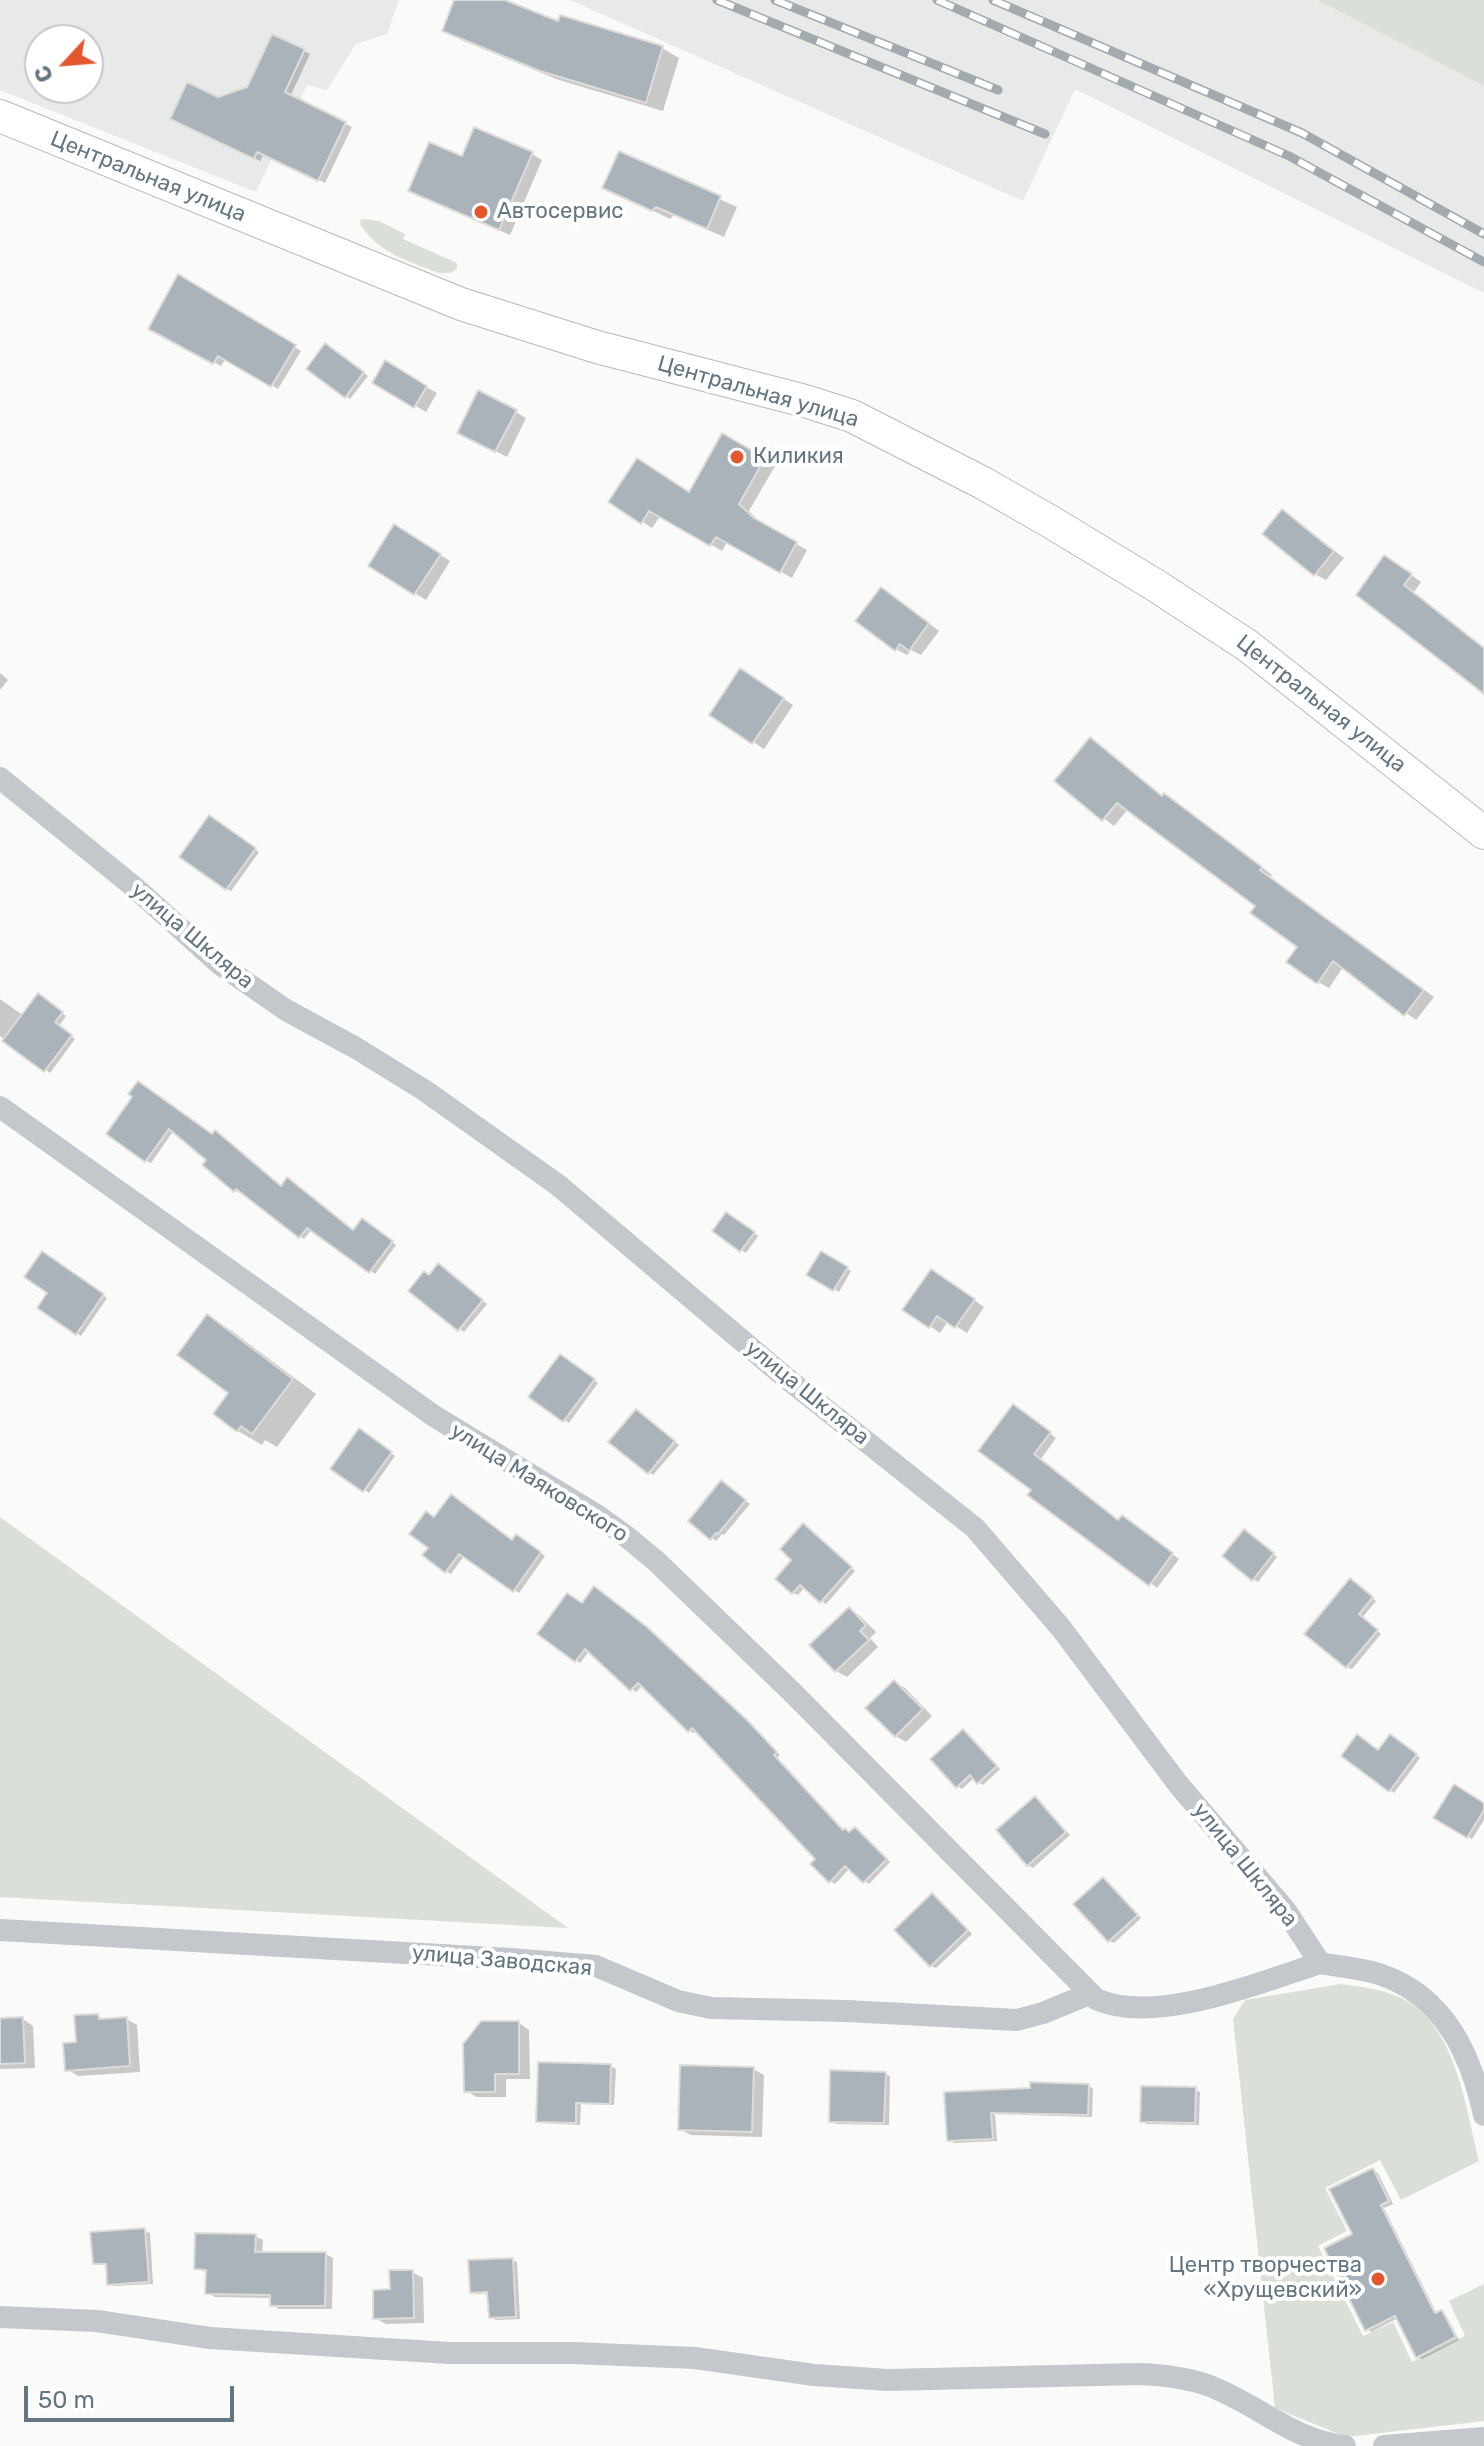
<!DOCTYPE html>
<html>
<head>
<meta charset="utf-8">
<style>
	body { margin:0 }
	#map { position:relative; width:1484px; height:2446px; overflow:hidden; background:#fafaf8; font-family:Rubik,sans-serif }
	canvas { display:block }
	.north { position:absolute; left:24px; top:24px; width:80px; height:80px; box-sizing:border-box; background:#fff; border:2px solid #c1c8cd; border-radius:50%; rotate:244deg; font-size:22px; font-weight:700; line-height:32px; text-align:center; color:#657683 }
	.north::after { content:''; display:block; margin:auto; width:28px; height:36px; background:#e4572e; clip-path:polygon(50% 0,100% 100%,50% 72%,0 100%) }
	.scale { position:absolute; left:24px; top:2386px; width:210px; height:36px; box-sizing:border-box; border:4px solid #657683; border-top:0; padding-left:10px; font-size:24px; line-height:28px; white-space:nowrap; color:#657683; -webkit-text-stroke:6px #fff; paint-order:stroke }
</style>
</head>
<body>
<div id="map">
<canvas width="1484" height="2446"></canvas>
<div class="north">С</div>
<div class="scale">50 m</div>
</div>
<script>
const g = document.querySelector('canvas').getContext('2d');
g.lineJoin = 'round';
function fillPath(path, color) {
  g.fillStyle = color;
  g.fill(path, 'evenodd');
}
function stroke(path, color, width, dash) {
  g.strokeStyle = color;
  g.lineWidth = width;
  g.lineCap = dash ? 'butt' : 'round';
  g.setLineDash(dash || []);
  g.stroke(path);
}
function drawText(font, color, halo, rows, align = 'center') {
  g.font = font + ' Rubik,sans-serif';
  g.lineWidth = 8;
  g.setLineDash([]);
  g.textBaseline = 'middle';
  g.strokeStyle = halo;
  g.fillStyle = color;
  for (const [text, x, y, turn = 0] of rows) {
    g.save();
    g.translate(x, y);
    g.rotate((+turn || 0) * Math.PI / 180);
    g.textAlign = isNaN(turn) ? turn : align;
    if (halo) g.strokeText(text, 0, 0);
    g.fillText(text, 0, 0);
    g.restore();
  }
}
const built = new Path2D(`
	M0,0H399L387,34L356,44L327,90L307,85L256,192L0,90ZM40,40H88V88H40Z
	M570,0H1317L1484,86V293L1075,89L1023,201Z`);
const green = new Path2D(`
	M1317,0H1484V86Z
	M361,219L379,221L405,234L403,239L457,263V269L450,273H439C408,261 378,253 360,224Z
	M0,1517L568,1928L0,1897Z
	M1341,1984C1362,1987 1389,1990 1407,2001C1457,2030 1466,2110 1479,2161L1401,2200L1380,2160L1325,2188L1347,2231L1318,2246L1363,2336L1393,2322L1412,2362L1465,2336L1449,2301L1484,2284V2421L1346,2437L1275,2408L1233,2019L1245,2000Z`);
const shadow = new Path2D(`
	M456,0H500L560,24L662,48L679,58L663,111L559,80L461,40L444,31Z
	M273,36L310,54L290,97L352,127L325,183L264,154L260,161L178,122L218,99L249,88Z
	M620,153L737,207L724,237L674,215L670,219L604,187Z
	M532,154L542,160L510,235L422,197L463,158Z
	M179,277L301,351L278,389L226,358L221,366L150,328Z
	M330,348L368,376L350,399L346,396Z
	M386,363L437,393L426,412L375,382Z
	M516,412L526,418L507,457L470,438Z
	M723,436L775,466L749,511L764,526L807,550L792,578L727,542L722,551L661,515L652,528L611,502L690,494Z
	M1282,511L1344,558L1326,580L1315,574Z
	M405,533L450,561L426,600L370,565Z
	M1396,564L1421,582L1414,592L1484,648V693L1359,595Z
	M892,596L939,631L921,655L911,650L907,655L896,649Z
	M0,673L8,680L0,690Z
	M751,677L793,705L764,749L712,714Z
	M1090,740L1164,797L1176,802L1272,875L1270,877L1434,997L1416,1020L1343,967L1329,988L1318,982L1300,946L1257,906L1128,809L1114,826L1056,781Z
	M214,820L259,852L231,891L227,889Z
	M0,999L24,1016L43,999L66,1016L59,1026L75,1039L50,1073L0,1036Z
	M135,1097L354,1232L367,1223L396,1245L375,1274L312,1229L304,1239L242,1190L239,1193L235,1190L209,1160L174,1130L151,1163L146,1161Z
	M732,1217L758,1236L746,1253L715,1231Z
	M821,1253L851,1271L839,1292L809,1274Z
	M47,1257L107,1298L81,1336L40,1308L50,1293Z
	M443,1269L487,1304L464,1332L410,1290Z
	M942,1277L984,1307L967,1333L948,1321L940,1333L930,1326Z
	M208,1317L232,1331L316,1394L277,1447L265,1440L262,1445L238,1431L231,1393Z
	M565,1359L598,1383L569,1423L531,1396Z
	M1020,1411L1056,1438L1040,1460L1120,1521L1129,1522L1179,1559L1157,1588L1034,1490Z
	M641,1414L679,1445L653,1475L649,1472Z
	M364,1434L395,1456L369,1493L333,1468Z
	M726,1485L750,1504L724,1535L722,1534L716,1541L691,1521Z
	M808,1528L855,1571L826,1604L805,1587L798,1595L793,1593L794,1560Z
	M1249,1534L1277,1557L1258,1582L1253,1579Z
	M517,1537L545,1556L519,1593L464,1556L451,1574L446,1571L430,1548L513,1542Z
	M1355,1583L1376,1601L1362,1618L1381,1634L1352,1669L1347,1667Z
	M599,1592L652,1632L753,1726L780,1755L777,1758L844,1832H860L890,1862L869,1884L850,1868L835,1884L830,1881L818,1859L696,1730L693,1733L689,1730L643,1685L636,1692L632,1689L590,1650L580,1663L576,1660L582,1605Z
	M849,1609L860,1616L876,1632L870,1638L878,1647L847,1677L836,1671Z
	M894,1682L905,1688L932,1716L906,1742L896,1736Z
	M963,1731L1000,1769L983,1785L974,1778L962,1789L957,1786Z
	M1395,1740L1420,1758L1394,1793L1390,1790L1379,1752Z
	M1036,1799L1070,1835L1033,1868L1028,1865Z
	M1484,1805V1820L1472,1839L1436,1817Z
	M1104,1880L1141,1918L1114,1943L1109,1941Z
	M937,1898L972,1934L936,1968L931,1966Z
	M98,2016L105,2020L126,2019L137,2025L140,2072L78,2076L67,2069L78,2043Z
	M23,2019L33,2026L35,2068L0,2069V2020Z
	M519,2023L529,2030L530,2079H506V2097H476L466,2090Z
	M611,2066L616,2069L614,2105L581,2104L580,2125L543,2123L538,2121Z
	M753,2069L764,2075L762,2137L691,2135L680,2129Z
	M885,2074L890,2076L889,2125L836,2124L831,2121Z
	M1088,2086L1093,2088L1092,2117L995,2114L997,2141L954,2143L949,2140L947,2094Z
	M1195,2089L1200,2092L1199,2125L1147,2124L1142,2121Z
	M1373,2170L1378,2173L1393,2204L1384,2208L1437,2314L1442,2312L1446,2315L1459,2340L1422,2359L1417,2356L1398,2318L1371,2332L1367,2329L1355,2235Z
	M145,2231L150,2233L153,2284L114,2286L109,2284L108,2266L95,2263Z
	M255,2236L263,2240L262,2254H325L333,2258L332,2309H279L272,2305V2298L215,2297L207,2293L208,2273L196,2268Z
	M512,2260L517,2262L520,2319L496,2320L491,2317L489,2293L477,2294L472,2291Z
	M412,2272L423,2278L424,2323L386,2324L375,2318Z`);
const building = new Path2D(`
	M454,0H505L558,21L560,15L663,46L646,103L540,71L442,31Z
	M272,34L305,49L285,92L346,122L318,181L257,152L254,159L170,119L187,82L218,97L247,87Z
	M474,127L533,152L499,230L408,191L429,142L462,156Z
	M619,151L721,196L707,229L656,207L652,211L602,188Z
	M178,274L296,345L271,387L218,356L213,364L148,329Z
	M325,343L364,372L345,398L306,369Z
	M385,360L427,386L414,408L372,383Z
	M478,390L517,410L495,452L457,433Z
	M722,433L765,458L739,504L754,518L797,542L780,573L716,537L710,546L649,511L641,524L608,502L637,458L689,492Z
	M1282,509L1334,551L1314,576L1262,534Z
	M394,524L441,554L414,595L368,566Z
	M1384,555L1412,574L1404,585L1484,648V694L1356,595Z
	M881,587L929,623L909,651L900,644L895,651L855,621Z
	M740,668L784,698L752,744L709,715Z
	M1090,737L1162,796L1164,793L1262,867L1260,870L1424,990L1404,1016L1333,961L1317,984L1286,962L1297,947L1250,913L1255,906L1117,803L1102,821L1054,781Z
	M209,815L256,848L226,890L179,857Z
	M38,993L63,1012L55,1022L72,1035L44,1072L2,1041Z
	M138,1081L212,1134L215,1130L281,1186L287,1177L353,1230L362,1218L393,1241L369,1273L307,1228L299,1238L236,1189L234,1192L202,1165L206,1160L169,1129L145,1162L106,1134L132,1097L128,1094Z
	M726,1212L755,1232L740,1252L712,1231Z
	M42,1251L104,1294L76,1335L37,1308L47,1293L24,1277Z
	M821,1251L848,1267L833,1291L806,1275Z
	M438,1263L483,1300L458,1331L408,1291L424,1271L429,1275Z
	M931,1269L975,1299L955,1328L937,1316L929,1328L902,1310Z
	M207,1314L293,1379L252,1434L241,1426L237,1432L213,1414L228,1393L177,1355Z
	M560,1354L595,1379L563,1422L528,1397Z
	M1013,1404L1051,1432L1034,1454L1118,1520L1122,1515L1173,1553L1149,1586L1027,1495L1031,1490L978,1451Z
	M636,1409L675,1441L648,1474L608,1442Z
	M359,1428L392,1452L363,1492L330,1469Z
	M721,1480L746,1500L718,1534L716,1533L710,1540L688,1521Z
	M451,1494L512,1540L516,1534L541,1552L513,1592L459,1554L445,1573L422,1555L428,1548L409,1534L426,1511L434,1517Z
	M803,1523L852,1567L820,1603L800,1585L792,1594L775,1579L791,1560L780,1549Z
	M1244,1529L1274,1553L1252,1581L1222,1556Z
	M1350,1578L1373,1597L1359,1614L1378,1630L1346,1668L1304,1634Z
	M594,1586L647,1627L748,1721L777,1752L774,1755L843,1830L845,1828L849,1832L855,1827L887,1859L863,1883L845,1866L829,1883L810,1864L815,1859L692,1728L688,1732L638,1683L630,1691L585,1649L575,1662L537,1634L567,1593L582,1603Z
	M849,1607L866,1625L860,1631L869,1640L835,1672L809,1645Z
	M894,1680L923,1709L895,1737L865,1708Z
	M963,1729L997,1766L977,1784L970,1775L956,1788L930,1759Z
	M1357,1734L1378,1750L1390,1734L1417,1754L1389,1792L1341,1756Z
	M1454,1784L1484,1803V1810L1467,1838L1433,1818Z
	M1035,1796L1066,1832L1027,1866L996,1830Z
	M1103,1877L1138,1915L1108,1942L1073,1904Z
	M932,1893L968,1930L930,1967L894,1930Z
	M98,2014L99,2019L127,2017L130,2066L65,2071L63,2043L76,2042L74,2015Z
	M23,2017L25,2063L0,2064V2018Z
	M481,2021H519V2074H495V2092H464L463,2044Z
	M538,2062L611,2064L610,2104L576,2103V2123L536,2122Z
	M680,2065L754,2067L752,2132L678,2130Z
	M830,2070L886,2072L884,2123L829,2122Z
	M1030,2082L1089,2084L1088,2115L991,2113L993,2139L947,2141L944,2092L1030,2088Z
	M1141,2086L1196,2087L1195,2123L1140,2122Z
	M1373,2168L1389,2201L1381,2205L1435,2313L1442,2310L1456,2337L1416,2358L1395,2316L1365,2331L1324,2248L1352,2234L1329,2189Z
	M145,2228L149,2282L107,2285L106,2264H93L90,2232Z
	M195,2233L256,2234L255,2252H326L325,2306H270V2295L205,2294L206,2270L194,2269Z
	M513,2258L516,2317L489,2318L487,2292L470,2293L468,2260Z
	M389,2270H413L414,2318L373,2319V2290L390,2289Z`);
const minor = new Path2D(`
	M0,778L133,886L221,965L286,1010L356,1048L424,1090L558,1185L785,1377L975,1528L1061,1628L1178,1784L1286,1911L1320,1963C1341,1967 1363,1968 1382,1975C1445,1997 1471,2055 1484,2115
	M0,1107L434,1416L598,1516L627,1537L656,1561L793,1693L1096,1999C1155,2026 1261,1982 1320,1963
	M0,1930L511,1959L596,1966L678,2001L711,2008L847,2011L1017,2020L1043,2013L1089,1994
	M0,2317L97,2321L210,2338L449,2353H574L695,2358L814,2375L888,2380L1139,2374C1162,2375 1185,2377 1207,2385C1255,2402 1293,2441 1345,2446
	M1384,2446L1484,2438`);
const secondary = new Path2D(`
	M0,116L461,304L597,347L805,401L852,416L983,483L1051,522L1155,585L1248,646L1484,833`);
const rail = new Path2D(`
	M717,0L1045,134
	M775,0L998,90
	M937,0L1289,156L1484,262
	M993,0L1302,133L1484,234`);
const markers = [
	[481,212,8,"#e4572e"],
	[737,457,8,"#e4572e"],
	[1378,2279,8,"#e4572e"]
];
const streetNames = [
	["Центральная улица",148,177,22],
	["Центральная улица",758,392,16],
	["Центральная улица",1321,704,38],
	["улица Шкляра",192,936,40],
	["улица Шкляра",807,1393,39],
	["улица Маяковского",539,1483,32],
	["улица Шкляра",1245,1865,51],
	["улица Заводская",502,1961,5]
];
const poiNames = [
	["Автосервис",497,212],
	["Киликия",753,457],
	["Центр творчества",1362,2266,"right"],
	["«Хрущевский»",1362,2291,"right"]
];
fillPath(built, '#e8e9e9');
fillPath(green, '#dadfd7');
fillPath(shadow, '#0003');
fillPath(building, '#aab3b9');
stroke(building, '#dcdcda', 2);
stroke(secondary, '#b3babf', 34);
stroke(minor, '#c3c8cc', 22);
stroke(secondary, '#fff', 32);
stroke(rail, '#a2aab0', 9);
stroke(rail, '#fff', 6, [18]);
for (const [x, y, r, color] of markers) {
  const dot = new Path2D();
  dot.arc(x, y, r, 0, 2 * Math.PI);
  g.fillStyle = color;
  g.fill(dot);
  stroke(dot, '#fff', 3);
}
drawText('22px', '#657683', '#fff', streetNames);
drawText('22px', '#657683', '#fff', poiNames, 'left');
</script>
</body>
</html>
